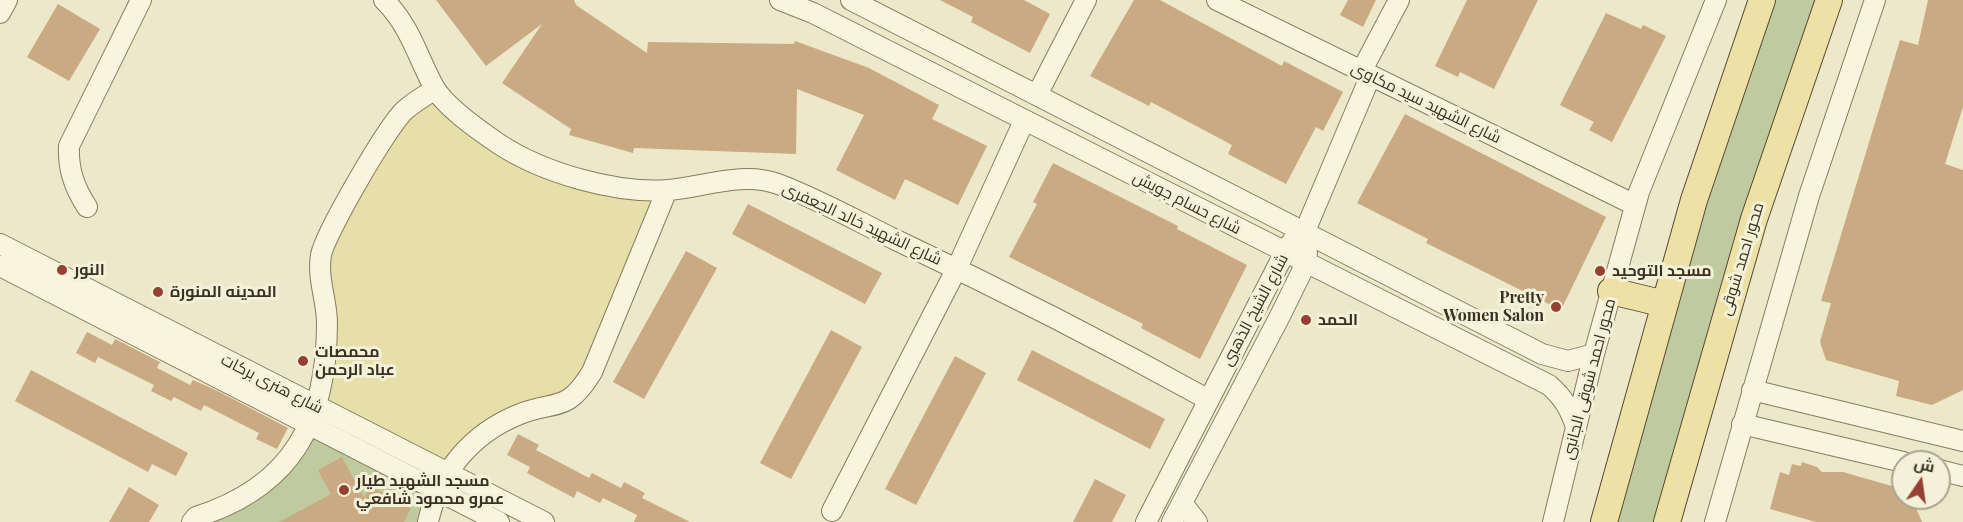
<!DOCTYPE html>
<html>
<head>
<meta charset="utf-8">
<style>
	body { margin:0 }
	#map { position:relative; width:1963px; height:522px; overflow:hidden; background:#ede8ca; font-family:"Playfair Display",Cairo,serif }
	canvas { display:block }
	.north { position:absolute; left:1891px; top:450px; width:60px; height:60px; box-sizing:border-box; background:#f4f1d9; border:2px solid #aaa490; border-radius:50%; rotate:13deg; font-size:16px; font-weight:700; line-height:24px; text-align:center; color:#3a3122 }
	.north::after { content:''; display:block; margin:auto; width:21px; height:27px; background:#954032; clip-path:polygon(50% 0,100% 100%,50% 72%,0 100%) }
</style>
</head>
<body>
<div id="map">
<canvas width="1963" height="522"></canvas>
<div class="north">ش</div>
</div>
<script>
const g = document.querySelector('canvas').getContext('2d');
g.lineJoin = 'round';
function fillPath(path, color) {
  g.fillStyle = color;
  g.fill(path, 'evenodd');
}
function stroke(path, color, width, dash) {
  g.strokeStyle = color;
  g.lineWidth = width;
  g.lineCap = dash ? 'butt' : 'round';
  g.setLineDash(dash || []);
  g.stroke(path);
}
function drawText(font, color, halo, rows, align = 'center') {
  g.font = font + ' "Playfair Display",Cairo,serif';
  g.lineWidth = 6;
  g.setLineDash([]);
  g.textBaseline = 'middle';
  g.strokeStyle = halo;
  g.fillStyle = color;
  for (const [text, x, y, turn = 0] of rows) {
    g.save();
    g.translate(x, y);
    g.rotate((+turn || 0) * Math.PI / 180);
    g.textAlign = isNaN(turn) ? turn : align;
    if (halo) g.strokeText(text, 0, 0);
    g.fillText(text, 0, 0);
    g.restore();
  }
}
const green = new Path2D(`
	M1762,0H1829L1668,522H1604Z
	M310,426L437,490L428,522H192L243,498Z`);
const sand = new Path2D(`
	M435,89L539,165L667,190L582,387L523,413L447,473L316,407L319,275L387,133Z`);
const building = new Path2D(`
	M436,0H574L576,5L647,53L648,42L794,44L795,41L869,68L939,105L932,119L987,146L958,205L905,179L895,200L836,170L864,115L797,89L796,154L634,148L633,153L569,135L571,129L502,83L542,24L486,66Z
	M940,0H1024L1050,14L1030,53L971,22L973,17Z
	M1134,0H1160L1282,66L1284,61L1343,92L1323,131L1316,127L1286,184L1228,154L1232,145L1151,102L1149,106L1090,76Z
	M1348,0H1376L1363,27L1340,15Z
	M1467,0H1538L1494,89L1460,72L1458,77L1435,66Z
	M1928,0H1963V107L1945,164L1963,170V390L1932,405L1896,396L1899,381L1826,360L1820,342L1831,303L1821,301L1900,40L1918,45Z
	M58,4L100,29L69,81L27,57Z
	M1606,13L1641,29L1643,25L1666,36L1612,142L1589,130L1594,122L1560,105Z
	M1405,114L1606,217L1561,310L1426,243L1428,239L1357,203Z
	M1053,163L1178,226L1177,229L1247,265L1200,359L1141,328L1143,324L1009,257L1037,204L1033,202Z
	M748,204L882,273L865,304L732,234Z
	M686,251L717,268L644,399L613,382Z
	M831,330L862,347L791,479L760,463Z
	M87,332L112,345L115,339L160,362L157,368L190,385L193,380L218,391L288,428L277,449L256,439L259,433L204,405L201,411L174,397L171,401L151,391L154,385L98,357L95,363L76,353Z
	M1032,350L1165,419L1150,449L1017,380Z
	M955,356L986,373L916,505L885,489Z
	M31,370L188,453L176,476L152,464L148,472L15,401Z
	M518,434L539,445L536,450L589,478L592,473L621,488L624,482L645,493L642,498L690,522H634L637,515L603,498L600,503L577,491L574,498L527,473L530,467L507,455Z
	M342,457L364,498L371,486L411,508L404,522H279L331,494L318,470Z
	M1802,462L1817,467L1822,472H1843L1902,489L1903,498L1913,501L1922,522H1816L1770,509L1780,472L1789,475L1792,464L1801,466Z
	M1095,479L1126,495L1112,522H1073Z
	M129,487L159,505L149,522H109Z`);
const minor = new Path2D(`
	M384,0C411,27 417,56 434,87C445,107 480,131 499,144C543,173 616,194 669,190C704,187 743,171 778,184C818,199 857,221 896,240C1002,290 1106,343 1209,400
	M780,0L813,13L1549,385C1563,397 1570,409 1576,427
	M851,0L1542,354L1568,361L1594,354
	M1217,0L1635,205
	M0,13L7,0
	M1361,72L1399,0
	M1037,95L1086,0
	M87,207C74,187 68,169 69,146L141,0
	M0,244L544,522
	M0,266L499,522
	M1752,390L1963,441
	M1742,424L1903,462
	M1939,470L1963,476
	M1182,503L1197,522
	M832,511L957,268L1024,121
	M192,522L196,517C292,487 327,421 327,323C327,300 317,279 321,255C325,234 388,125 405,110C414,102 425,96 435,89
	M428,522C439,472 472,433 520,414C557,400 567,413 592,372L667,190
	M1146,522L1285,252L1293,240L1305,231L1370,77
	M1172,522L1280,316L1306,263L1307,252
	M1553,522L1594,354L1639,192L1716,0
	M1715,522L1809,196L1875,0`);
const major = new Path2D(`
	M1611,291L1665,304
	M1604,522L1694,200L1762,0
	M1667,522L1754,219L1829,0`);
const markers = [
	[62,270,6,"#954032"],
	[1600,271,6,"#954032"],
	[158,292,6,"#954032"],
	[1556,307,6,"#954032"],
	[1306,320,6,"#954032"],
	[303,361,6,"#954032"],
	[344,490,6,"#954032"]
];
const streetNames = [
	["شارع الشهيد سيد مكاوى",1426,103,26],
	["شارع حسام جويش",1187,203,27],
	["شارع الشهيد خالد الجعفرى",862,224,25],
	["محور احمد شوقى",1742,259,-73],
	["شارع الشيخ الذهبى",1255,310,-62],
	["محور احمد شوقى الجانبى",1589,379,-75],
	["شارع هنرى بركات",272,384,27]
];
const poiNames = [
	["النور",74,270],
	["مسجد التوحيد",1612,271],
	["المدينه المنورة",170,292],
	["Pretty",1544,298,"right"],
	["Women Salon",1544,316,"right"],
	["الحمد",1318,320],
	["محمصات",315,352],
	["عباد الرحمن",315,370],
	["مسجد الشهيد طيار",356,481],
	["عمرو محمود شافعي",356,499]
];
fillPath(green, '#bfcb9e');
fillPath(sand, '#e7dfa9');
fillPath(building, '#c9aa82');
stroke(minor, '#897b5f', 22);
stroke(major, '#574933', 28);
stroke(minor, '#f8f4dd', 20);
stroke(major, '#ede1a5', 26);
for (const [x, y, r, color] of markers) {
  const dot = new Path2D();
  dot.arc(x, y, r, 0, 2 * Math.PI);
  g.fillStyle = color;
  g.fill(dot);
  stroke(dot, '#f4f1d9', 2);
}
drawText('16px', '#3a3122', '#f4f1d9', streetNames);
drawText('bold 16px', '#3a3122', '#f4f1d9', poiNames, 'left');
</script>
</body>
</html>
